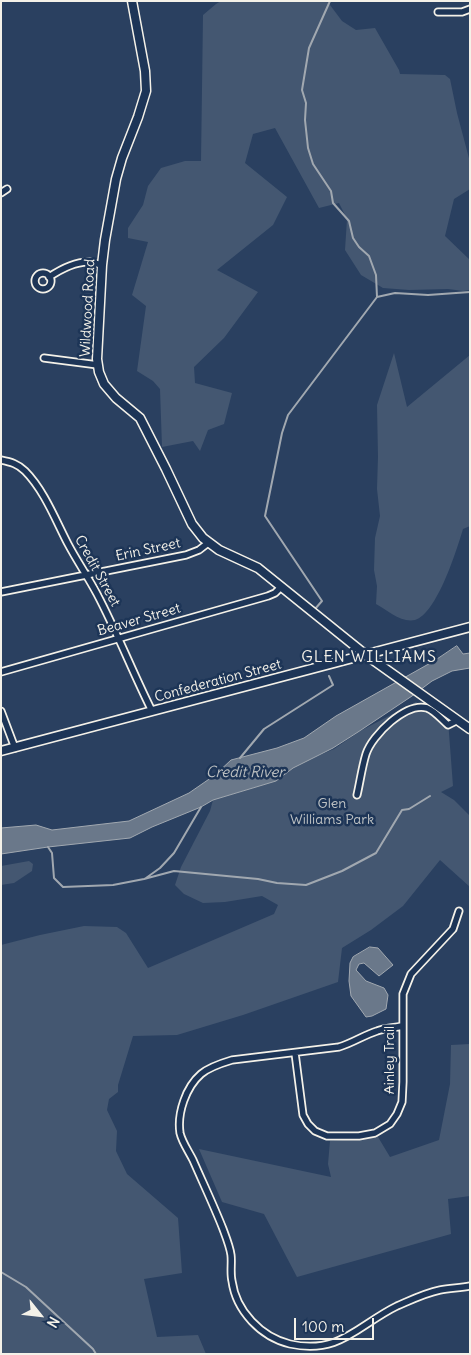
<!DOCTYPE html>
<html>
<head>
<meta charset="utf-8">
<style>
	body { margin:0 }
	#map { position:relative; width:471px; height:1355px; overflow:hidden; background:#2a4060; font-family:Delius,sans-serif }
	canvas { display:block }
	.frame { position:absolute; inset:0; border:2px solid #f4f1e8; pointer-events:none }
	.north { position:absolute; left:15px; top:1290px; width:50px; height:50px; -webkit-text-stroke:4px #1d3557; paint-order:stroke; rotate:119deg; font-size:14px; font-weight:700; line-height:20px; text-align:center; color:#f4f1e8 }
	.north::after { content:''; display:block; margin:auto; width:18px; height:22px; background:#f4f1e8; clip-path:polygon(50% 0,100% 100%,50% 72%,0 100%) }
	.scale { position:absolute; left:294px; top:1318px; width:80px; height:22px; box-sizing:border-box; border:2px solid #f4f1e8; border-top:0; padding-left:6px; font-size:15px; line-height:18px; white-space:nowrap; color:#f4f1e8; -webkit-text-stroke:4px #1d3557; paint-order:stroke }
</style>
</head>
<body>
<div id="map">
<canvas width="471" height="1355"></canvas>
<div class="frame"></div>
<div class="north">N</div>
<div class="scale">100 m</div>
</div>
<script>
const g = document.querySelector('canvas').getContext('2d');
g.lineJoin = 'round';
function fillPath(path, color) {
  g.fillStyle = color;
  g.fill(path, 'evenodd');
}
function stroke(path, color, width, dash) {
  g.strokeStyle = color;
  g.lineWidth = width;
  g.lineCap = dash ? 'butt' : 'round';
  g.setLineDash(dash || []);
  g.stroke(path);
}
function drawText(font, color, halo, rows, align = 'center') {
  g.font = font + ' Delius,sans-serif';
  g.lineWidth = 5;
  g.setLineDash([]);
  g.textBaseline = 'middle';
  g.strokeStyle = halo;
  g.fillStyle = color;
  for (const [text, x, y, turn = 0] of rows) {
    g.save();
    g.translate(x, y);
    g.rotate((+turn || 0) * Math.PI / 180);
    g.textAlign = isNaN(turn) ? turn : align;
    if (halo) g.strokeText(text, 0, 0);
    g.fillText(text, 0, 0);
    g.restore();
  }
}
const green = new Path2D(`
	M221,1H327L342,21L356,30L375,28L399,70L400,74L445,75L450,79L457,113L470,162V189L454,199L445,236L470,260V290L463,291L448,289L409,290L383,288L361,275L345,250L347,219L339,203L319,208L275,128L253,134L245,163L287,197L273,225L217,270L258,292L224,338L194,367L195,383L232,393L224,424L208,430L200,451L193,441L162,447L160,389L153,381L137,371L146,306L132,295L148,242L128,238V228L143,205L148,186L161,168L185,161H201L203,15L216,4Z
	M394,353L407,407L470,355V526L463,529C457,549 437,614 415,620C401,623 387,610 376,604L377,586L374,570L375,538L380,516L377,489L378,457L377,405Z
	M416,702L448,720L453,786L441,792L454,800L470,816V887L440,860L403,906L371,930L342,948L338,982L243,1015L177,1035L133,1036L118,1085V1092L109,1099L107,1110L117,1131L116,1151L127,1174L178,1218L182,1273L144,1279L157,1337L198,1335L206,1354H1V945L40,935L84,926L117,927L126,933L148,968L274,914L278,905L262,896L225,902L203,903L184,894L175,885L181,867L210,811L213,800L276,781L296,765L334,749L360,731Z
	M29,861L33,864L32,871L14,883L1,885V866Z
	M470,1044V1196L448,1199L451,1234L297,1277L264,1214L222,1202L199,1149L331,1177L328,1164L330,1141L378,1137L390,1157L439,1140L450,1084L451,1045Z`);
const water = new Path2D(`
	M457,646L463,654L470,653V668L452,671L432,681L412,696L358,732L333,748L293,768L276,781L213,800L201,807L152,827L130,838L48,847L1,854V828L36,825L52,830L129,821L189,793L215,775L231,760L277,748L304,738L336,716L434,661Z
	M370,947L378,948L393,965L379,976L364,963L359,964L356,970L366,981L384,988L388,995L386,1009L372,1016L366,1017L351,996L349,981L350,963L353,957Z`);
const stream = new Path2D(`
	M377,297L395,293L428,295L470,292
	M315,609L322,601L265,516L282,433L288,415L377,297L376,275L369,256L359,247L353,238L349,221L333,203L331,191L313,164L308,148L305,120L306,103L302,90L309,48L330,1
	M240,758L264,729L333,685L329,676
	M48,847L52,853L54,878L63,887L113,885L144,879L174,871L258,879L277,883L306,885L342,871L376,853L402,810L409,809L430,796
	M146,878L160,868L174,853L201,807
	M1,1272L26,1287L93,1349L96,1354`);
const street = new Path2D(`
	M438,12H462L470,9
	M1,193L7,189
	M35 281a8 8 0 1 1 16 0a8 8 0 1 1-16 0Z
	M49,277C61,269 76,261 90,262C94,263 98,264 102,265
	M44,358L98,365
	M1,460C11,462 18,464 25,471C44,490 56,521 68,544C77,561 88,577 97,594C117,632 133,673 152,711
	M1,592L186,555L199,550L208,543
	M1,672L268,596L275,593L281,587
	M1,711L15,748
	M357,795C360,782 362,767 366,754C372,735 406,702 427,708C435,711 442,720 448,725L458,720
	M402,1026C394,1028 385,1028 377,1031C364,1035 353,1043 339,1047L232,1060C222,1063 209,1067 201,1074C186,1087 177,1113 180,1133C182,1142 189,1152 193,1160C203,1183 214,1206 223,1229C226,1237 230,1247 231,1255C232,1263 230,1273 232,1281C236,1311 261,1337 290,1344C340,1355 358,1325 397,1306C411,1300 425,1293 440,1290C450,1288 460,1288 470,1286
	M295,1053L303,1115L308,1124L315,1131L327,1136H359L375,1133L390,1124L397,1114L402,1102L403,1082V994L411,974L453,929L459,911`);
const secondary = new Path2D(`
	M132,1L145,71L146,91L138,117L122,158L116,179L105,240L102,265L97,359L99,372L104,384L116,398L140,418L166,469L192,524L203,538L219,550L258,568L366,655L470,729
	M1,751L470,627`);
const streetNames = [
	["Wildwood Road",88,308,-87],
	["Erin Street",148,550,-12],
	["Credit Street",97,571,61],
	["Beaver Street",139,620,-16],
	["Confederation Street",218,681,-15],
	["Ainley Trail",390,1060,-90]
];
const parkNames = [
	["Glen",332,804],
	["Williams Park",332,820]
];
const waterNames = [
	["Credit River",245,773]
];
const quarterNames = [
	["GLEN WILLIAMS",369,657]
];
fillPath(green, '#445771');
fillPath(water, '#6a788a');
stroke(water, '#a1a8b0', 1);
stroke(stream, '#a1a8b0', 2);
stroke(street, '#f4f1e8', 9);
stroke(secondary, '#f4f1e8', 11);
stroke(street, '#1d3557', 5.5);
stroke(secondary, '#1d3557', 8);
drawText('14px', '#f4f1e8', '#1d3557', streetNames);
drawText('14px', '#bfc3c4', '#1d3557', parkNames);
drawText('italic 15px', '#bdc1c2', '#1d3557', waterNames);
g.letterSpacing = '1px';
drawText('16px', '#f4f1e8', '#1d3557', quarterNames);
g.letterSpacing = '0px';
</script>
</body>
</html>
